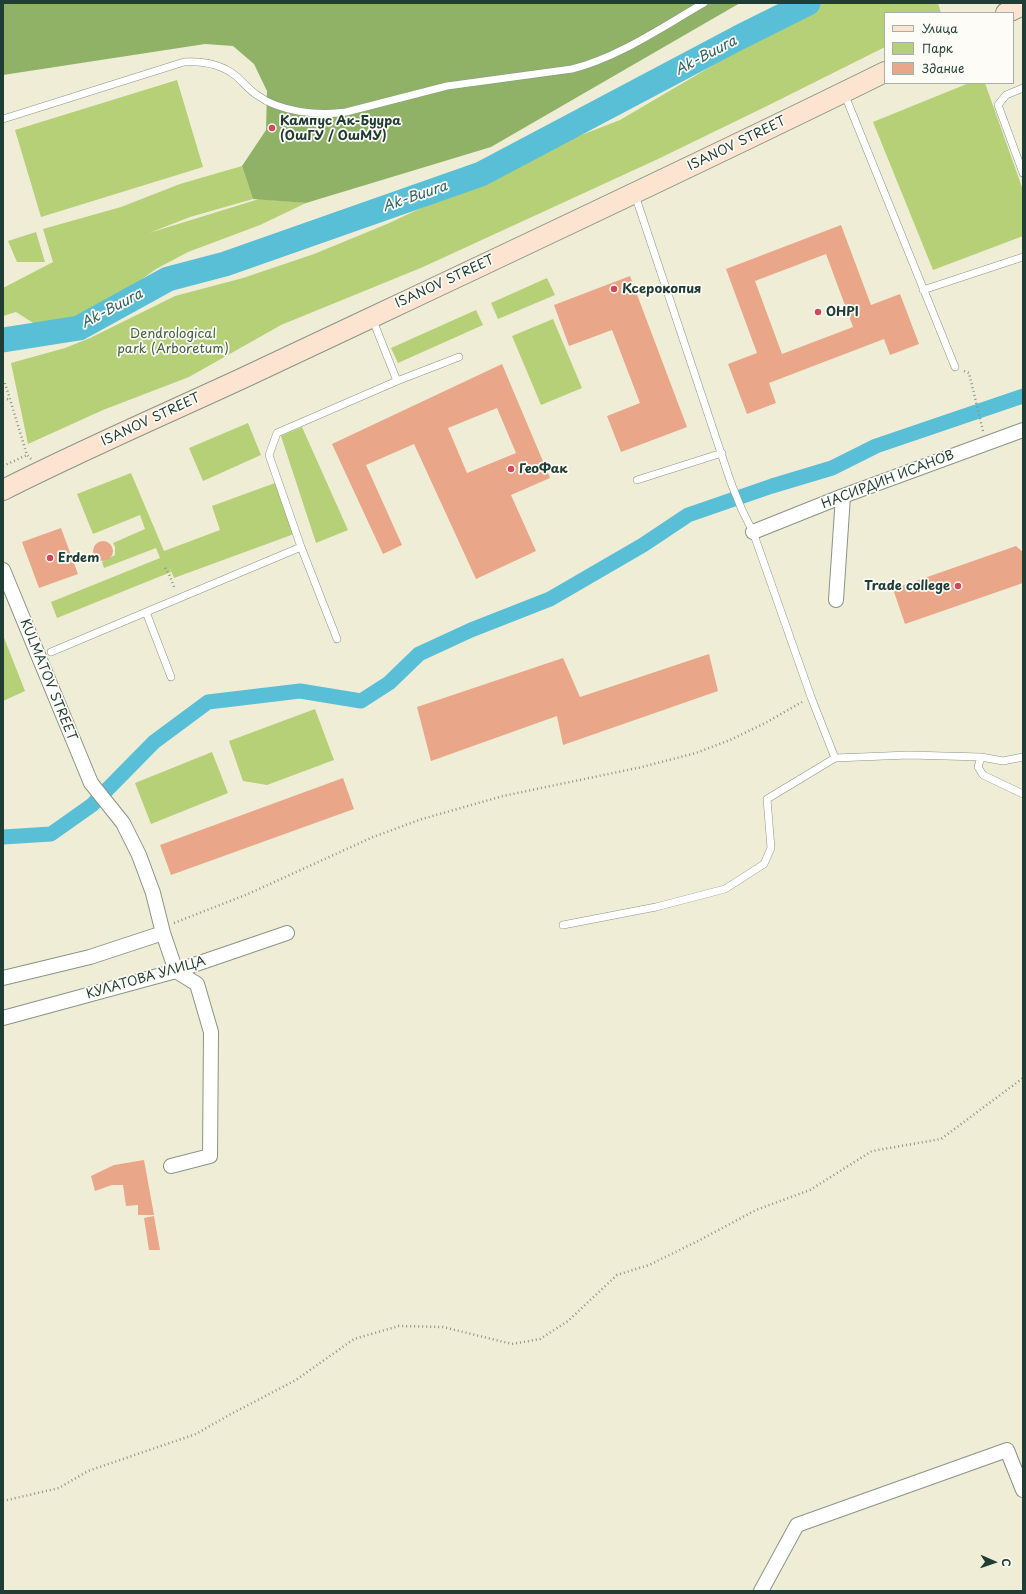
<!DOCTYPE html>
<html>
<head>
<meta charset="utf-8">
<style>
	body { margin:0 }
	#map { position:relative; width:1026px; height:1594px; overflow:hidden; background:#f0edd7; font-family:"Playpen Sans",sans-serif }
	canvas { display:block }
	.frame { position:absolute; inset:0; border:4px solid #1f3d34; pointer-events:none }
	.legend { position:absolute; left:884px; top:12px; width:130px; height:72px; box-sizing:border-box; background:#fdfcf7; border:1px solid #a4b0a9; margin:0; padding:5px 7px; list-style:none; font-size:12px; color:#1f3d34 }
	.legend li { display:flex; align-items:center; gap:8px; height:20px }
	.legend b { width:20px; border:1px solid #a4b0a9 }
	.north { position:absolute; left:974px; top:1542px; width:40px; height:40px; -webkit-text-stroke:3px #fdfcf7; paint-order:stroke; rotate:92deg; font-size:11px; font-weight:700; line-height:16px; text-align:center; color:#1f3d34 }
	.north::after { content:''; display:block; margin:auto; width:14px; height:18px; background:#1f3d34; clip-path:polygon(50% 0,100% 100%,50% 72%,0 100%) }
</style>
</head>
<body>
<div id="map">
<canvas width="1026" height="1594"></canvas>
<div class="frame"></div>
<ul class="legend">
<li><b style="height:5px;background:#fde4d1"></b>Улица</li>
<li><b style="height:11px;background:#b5d076"></b>Парк</li>
<li><b style="height:11px;background:#eaa688"></b>Здание</li>
</ul>
<div class="north">С</div>
</div>
<script>
const g = document.querySelector('canvas').getContext('2d');
g.lineJoin = 'round';
function fillPath(path, color) {
  g.fillStyle = color;
  g.fill(path, 'evenodd');
}
function stroke(path, color, width, dash) {
  g.strokeStyle = color;
  g.lineWidth = width;
  g.lineCap = dash ? 'butt' : 'round';
  g.setLineDash(dash || []);
  g.stroke(path);
}
function drawText(font, color, halo, rows, align = 'center') {
  g.font = font + ' "Playpen Sans",sans-serif';
  g.lineWidth = 3.5;
  g.setLineDash([]);
  g.textBaseline = 'middle';
  g.strokeStyle = halo;
  g.fillStyle = color;
  for (const [text, x, y, turn = 0] of rows) {
    g.save();
    g.translate(x, y);
    g.rotate((+turn || 0) * Math.PI / 180);
    g.textAlign = isNaN(turn) ? turn : align;
    if (halo) g.strokeText(text, 0, 0);
    g.fillText(text, 0, 0);
    g.restore();
  }
}
const green = new Path2D(`
	M819,3H938L941,13H885V47L769,105L658,159L423,267L281,325L189,377L103,410L28,444L11,363L65,348L90,338L175,296L243,278L314,254L387,224L462,189L522,158L620,120Z
	M177,80L203,167L41,217L15,130Z
	M969,83H985L1023,190V236L933,270L873,122Z
	M242,166L253,199L190,217L149,233L259,199L306,203L260,225L188,252L156,269L92,315L41,328L16,312L3,316V288L53,262L43,229L121,207L180,184Z
	M36,232L45,262H17L8,241Z
	M547,278L555,295L498,319L491,303Z
	M476,310L483,325L398,363L391,348Z
	M553,319L582,388L541,405L512,336Z
	M248,423L261,455L203,481L189,448Z
	M302,427L348,530L316,543L281,436Z
	M131,473L164,551L220,530L212,506L275,483L294,534L174,578L169,566L171,572L57,618L51,602L160,558L156,548L104,568L102,562L115,555V547L113,543L145,529L140,515L93,534L77,494Z
	M3,635L25,691L3,701Z
	M315,709L334,760L267,785L243,781L229,741Z
	M212,752L228,793L151,824L135,783Z`);
const forest = new Path2D(`
	M3,3H740L491,147L306,203L253,199L242,166L266,130L267,91L254,64L233,46L205,44L3,75Z`);
const canal = new Path2D(`
	M3,837L51,834L92,805L154,742L208,702L300,691L361,701L389,683L419,654L471,630L550,599L643,545L688,515L772,486L832,468L876,446L1023,396`);
const river = new Path2D(`
	M3,340L79,328L168,279L225,264L481,174L738,38L808,3`);
const building = new Path2D(`
	M841,225L871,305L900,294L919,344L890,355L884,339L769,383L776,403L747,414L728,364L757,353L726,269ZM826,254L853,327L782,354L755,281Z
	M630,276L687,427L621,452L607,416L640,403L612,330L569,346L554,305Z
	M502,364L550,478L511,495L536,551L476,579L414,444L366,465L402,545L383,554L332,444ZM497,408L516,453L467,473L448,428Z
	M61,528L78,574L39,588L22,542Z
	M93 551a10 10 0 1 1 20 0a10 10 0 1 1-20 0Z
	M1016,546L1023,552V583L905,624L893,589Z
	M709,654L718,691L563,745L557,716L431,761L417,707L563,658L580,697Z
	M343,778L354,809L171,875L160,845Z
	M144,1160L154,1215H138V1205L126,1206L123,1185H112L95,1191L91,1176L114,1165Z
	M154,1216L160,1250H149L144,1218Z`);
const path = new Path2D(`
	M964,371L969,373L983,431
	M5,383L27,455L31,459
	M3,398L10,400
	M3,466L27,455
	M165,568L169,574L175,589
	M174,923L248,894L373,837L422,819L503,796L642,767L696,753L730,740L767,722L802,702
	M3,1501L59,1488L88,1471L196,1434L231,1414L296,1380L354,1339L399,1326L443,1327L512,1344L540,1339L568,1321L617,1275L649,1265L698,1241L756,1210L810,1190L872,1151L941,1139L1023,1078`);
const service = new Path2D(`
	M1023,88L1006,95L998,105L1023,173
	M844,93L955,367
	M3,119L184,62C204,61 221,64 236,76C243,82 249,90 257,95C280,112 318,116 346,112L447,86L572,69C619,57 662,27 704,3
	M635,195L731,483L742,510L753,532L811,697L835,758
	M923,290L1023,257
	M372,318L397,381
	M637,480L722,453
	M146,612L171,677
	M337,639L301,547L269,455L277,433L397,381L459,357
	M51,652L301,547
	M981,757L978,767L983,775L1023,794
	M563,925L656,907L725,889L764,864L771,848L767,799L835,758L909,755L981,757L1003,761L1023,757`);
const minor = new Path2D(`
	M753,532L843,496L1023,430
	M3,570L91,783L123,823L139,855L153,893L163,933L176,971L197,984L211,1032L210,1156L171,1166
	M836,600L843,496
	M3,978L90,957L163,933
	M3,1018L176,971L287,933
	M761,1591L797,1525L1007,1450L1023,1490`);
const secondary = new Path2D(`
	M1006,13L1023,5
	M3,490C82,450 163,415 243,378C457,277 672,177 885,72`);
const markers = [
	[272,128,4,"#d1495b"],
	[614,289,4,"#d1495b"],
	[818,312,4,"#d1495b"],
	[511,469,4,"#d1495b"],
	[50,558,4,"#d1495b"],
	[958,586,4,"#d1495b"]
];
const poiNames = [
	["Кампус Ак-Буура",280,121],
	["(ОшГУ / ОшМУ)",280,136],
	["Ксерокопия",622,289],
	["OHPI",826,312],
	["ГеоФак",519,469],
	["Erdem",58,558],
	["Trade college",950,586,"right"]
];
const streetNames = [
	["ISANOV STREET",737,144,-26],
	["ISANOV STREET",445,282,-25],
	["ISANOV STREET",151,420,-25],
	["НАСИРДИН ИСАНОВ",888,480,-21],
	["KULMATOV STREET",48,680,68],
	["КУЛАТОВА УЛИЦА",146,978,-16]
];
const parkNames = [
	["Dendrological",173,334],
	["park (Arboretum)",173,349]
];
const waterNames = [
	["Ak-Buura",706,56,-28],
	["Ak-Buura",415,197,-19],
	["Ak-Buura",112,309,-28]
];
fillPath(green, '#b5d076');
fillPath(forest, '#90b267');
stroke(canal, '#59bfd7', 15);
stroke(river, '#59bfd7', 25);
fillPath(building, '#eaa688');
stroke(service, '#889586', 8);
stroke(minor, '#889586', 16);
stroke(secondary, '#889586', 22);
stroke(path, '#889586', 2.5, [1, 3]);
stroke(service, '#fff', 7);
stroke(minor, '#fff', 14);
stroke(secondary, '#fde4d1', 20);
for (const [x, y, r, color] of markers) {
  const dot = new Path2D();
  dot.arc(x, y, r, 0, 2 * Math.PI);
  g.fillStyle = color;
  g.fill(dot);
  stroke(dot, '#fdfcf7', 1.5);
}
drawText('bold 13px', '#1f3d34', '#fdfcf7', poiNames, 'left');
drawText('13px', '#1f3d34', '#fdfcf7', streetNames);
drawText('13px', '#446244', '#fdfcf7', parkNames);
drawText('italic 14px', '#306465', '#fdfcf7', waterNames);
</script>
</body>
</html>
